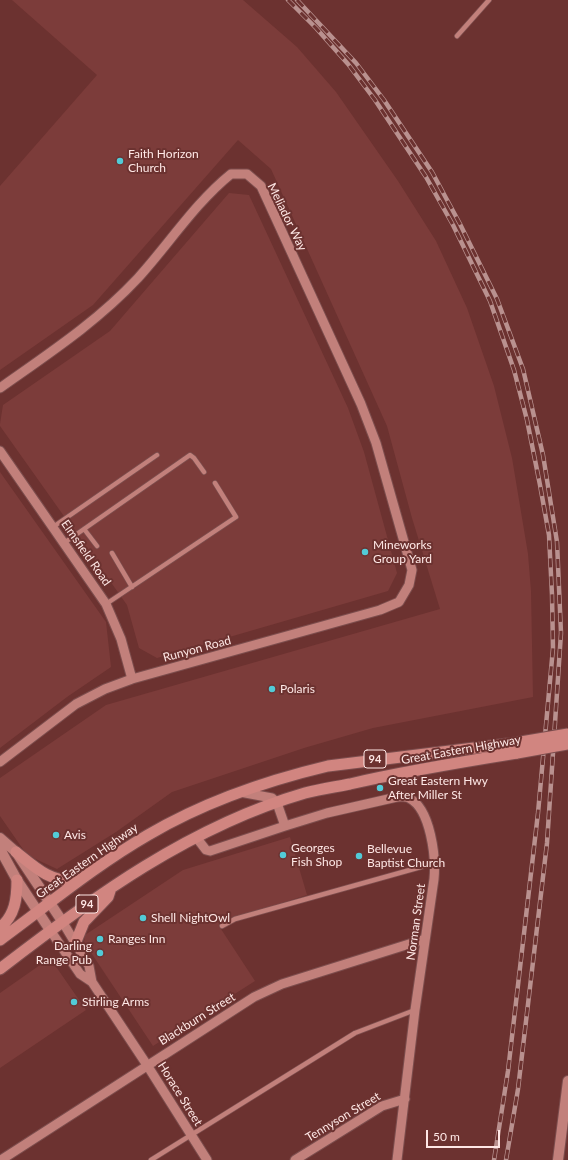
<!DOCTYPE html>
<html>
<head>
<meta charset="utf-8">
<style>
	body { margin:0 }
	#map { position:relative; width:568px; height:1160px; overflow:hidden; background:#6c3230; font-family:Lato,sans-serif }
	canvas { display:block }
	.scale { position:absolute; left:426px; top:1130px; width:74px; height:18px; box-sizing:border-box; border:2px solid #fee7e5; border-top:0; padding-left:5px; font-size:12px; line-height:14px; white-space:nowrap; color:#fee7e5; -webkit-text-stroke:3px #6c3230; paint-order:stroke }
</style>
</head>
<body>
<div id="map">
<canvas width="568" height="1160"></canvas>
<div class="scale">50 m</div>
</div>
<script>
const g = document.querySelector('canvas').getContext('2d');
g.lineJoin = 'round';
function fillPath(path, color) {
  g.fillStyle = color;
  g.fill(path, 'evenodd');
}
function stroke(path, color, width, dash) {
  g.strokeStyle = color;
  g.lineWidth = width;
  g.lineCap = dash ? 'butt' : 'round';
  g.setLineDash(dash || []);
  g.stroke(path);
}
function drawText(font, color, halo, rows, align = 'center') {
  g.font = font + ' Lato,sans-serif';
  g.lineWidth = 4;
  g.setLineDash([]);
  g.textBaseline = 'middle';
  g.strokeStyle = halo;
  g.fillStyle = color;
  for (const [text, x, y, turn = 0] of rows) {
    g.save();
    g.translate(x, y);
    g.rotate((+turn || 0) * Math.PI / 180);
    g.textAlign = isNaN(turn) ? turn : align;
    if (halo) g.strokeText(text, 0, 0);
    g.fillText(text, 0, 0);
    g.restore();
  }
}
const built = new Path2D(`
	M12,0H243L297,47L336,92L398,181L436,241L467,308L494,386L512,458L528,554L531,591L533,697L373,728L304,748L172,792L116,832L57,869L27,855L0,816V778L106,705L440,609L412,518L387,426L271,169L238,140L93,305L0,370V186L97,75Z
	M229,193L249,195L348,408L364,452L397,573L388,591L157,658L139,648L127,605L0,426V424L3,405L110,331Z
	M0,472L106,622L111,667L67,697L0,748Z
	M290,837L307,895L234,918L219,926L255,981L153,1046L84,942L85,935L183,870Z
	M50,958L86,1010L0,1068V993Z`);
const service = new Path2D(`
	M457,36L489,0
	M53,527L157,455
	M84,529L97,546
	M64,543L190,455L194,458L204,472
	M112,553L132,587
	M106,604L236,517L215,483
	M222,926L235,919L435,863
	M151,1160L355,1033L415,1010`);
const minor = new Path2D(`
	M0,388C48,354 97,322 138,278C169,244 195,203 231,174H247L261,186L361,404L376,443L412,570L409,585L399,602L380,610L132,679L105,689L76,704L0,762
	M0,451L106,604L121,639L132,679
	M240,792L272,798L277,803L285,826
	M196,837L206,850L210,851L285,826L327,813L397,797C401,797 406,796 409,798C431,809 436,858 434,879L415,1010L397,1160
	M62,921L89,966L92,982L147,1065L207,1160
	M50,930L80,974L92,982
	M1,1160L254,997L282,984L425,939
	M295,1160L382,1106L405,1099`);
const secondary = new Path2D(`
	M0,838L16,852L62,921
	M0,849L17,880L50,930
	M558,1160L568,1081`);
const trunk = new Path2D(`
	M16,852C37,869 49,881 77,882
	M0,928C15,915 17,899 17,880
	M0,940C49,904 96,865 148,835C204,802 265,781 328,766L515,743
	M75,944L84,922L108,897L110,891
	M0,969C93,897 191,826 305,793C320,789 335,787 350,784C405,771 461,762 517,753`);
const rail = new Path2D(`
	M288,0L316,28L348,64L375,100L426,177L453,225L490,301L514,370L527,420L540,485L549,535L552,595L553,648L538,813L508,1071L494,1160
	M297,0L356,63L384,100L432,172L460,224L497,299L523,369L543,455L557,542L561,633L547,843L518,1089L506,1160`);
const trunkBridge = new Path2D(`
	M515,743L568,734
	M517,753L568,744`);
const markers = [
	[120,161,4,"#52cbd7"],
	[365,552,4,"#52cbd7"],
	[272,689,4,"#52cbd7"],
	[380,788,4,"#52cbd7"],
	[56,835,4,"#52cbd7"],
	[283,855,4,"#52cbd7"],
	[359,856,4,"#52cbd7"],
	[143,918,4,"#52cbd7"],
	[100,939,4,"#52cbd7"],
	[100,953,4,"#52cbd7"],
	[74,1002,4,"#52cbd7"]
];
const shields = [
	[375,759,22],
	[87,904,22]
];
const shieldNames = [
	["94",375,759],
	["94",87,904]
];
const poiNames = [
	["Faith Horizon",128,154],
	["Church",128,168],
	["Mineworks",373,545],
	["Group Yard",373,559],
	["Polaris",280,689],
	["Great Eastern Hwy",388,781],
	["After Miller St",388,795],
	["Avis",64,835],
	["Georges",291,848],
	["Fish Shop",291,862],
	["Bellevue",367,849],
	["Baptist Church",367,863],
	["Shell NightOwl",151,918],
	["Ranges Inn",108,939],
	["Darling",92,946,"right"],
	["Range Pub",92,960,"right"],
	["Stirling Arms",82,1002]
];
const streetNames = [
	["Meliador Way",287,217,64],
	["Elmsfield Road",86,553,55],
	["Runyon Road",197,649,-15],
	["Great Eastern Highway",461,750,-10],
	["Great Eastern Highway",87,861,-35],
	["Norman Street",416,922,-82],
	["Blackburn Street",197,1019,-32],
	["Horace Street",180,1094,58],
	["Tennyson Street",343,1117,-31]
];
fillPath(built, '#7c3c3a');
stroke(service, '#7c4d4d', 6);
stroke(minor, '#7c4d4d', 11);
stroke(secondary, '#7c4d4d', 12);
stroke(trunk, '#7c4d4d', 13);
stroke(service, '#c2807b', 4.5);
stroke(minor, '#c2807b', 9);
stroke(secondary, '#c2807b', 10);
stroke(trunk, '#d18580', 11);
stroke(rail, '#b9918f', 4.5);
stroke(rail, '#6c3230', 3, [9]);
stroke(trunkBridge, '#7c4d4d', 13, []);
stroke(trunkBridge, '#d18580', 11);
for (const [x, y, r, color] of markers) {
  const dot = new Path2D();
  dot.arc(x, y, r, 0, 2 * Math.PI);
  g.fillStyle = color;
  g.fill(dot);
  stroke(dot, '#6c3230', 1.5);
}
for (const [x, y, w] of shields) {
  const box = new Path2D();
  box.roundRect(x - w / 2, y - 9, w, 18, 3);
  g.fillStyle = '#6c3230';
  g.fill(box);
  stroke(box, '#fee7e5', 1);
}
drawText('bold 11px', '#fee7e5', null, shieldNames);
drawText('12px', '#fee7e5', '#6c3230', poiNames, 'left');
drawText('12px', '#fee7e5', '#6c3230', streetNames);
</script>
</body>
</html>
